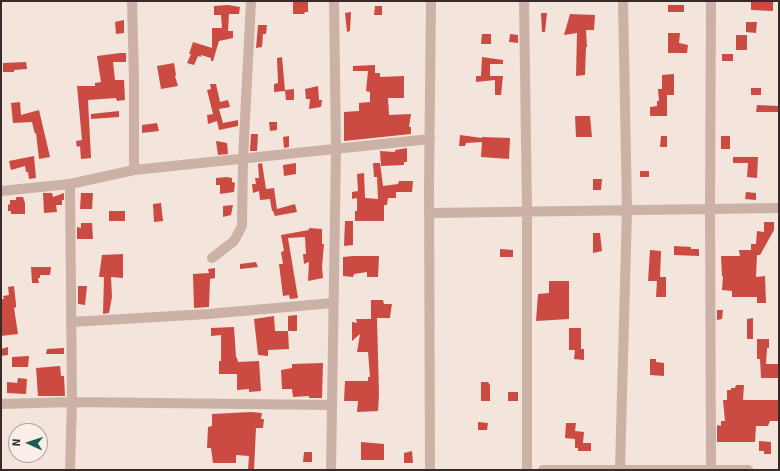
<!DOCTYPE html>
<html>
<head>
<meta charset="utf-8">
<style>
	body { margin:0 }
	#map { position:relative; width:780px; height:471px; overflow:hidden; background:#f3e4dc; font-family:Signika,sans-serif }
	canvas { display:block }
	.frame { position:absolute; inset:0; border:2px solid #382a28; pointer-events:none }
	.north { position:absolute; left:8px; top:423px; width:40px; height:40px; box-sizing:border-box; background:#faefe8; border:1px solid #aca09b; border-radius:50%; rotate:273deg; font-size:11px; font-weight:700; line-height:16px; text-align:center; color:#382a28 }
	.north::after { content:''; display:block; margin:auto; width:14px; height:18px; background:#1b5b54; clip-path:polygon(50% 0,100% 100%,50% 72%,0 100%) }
</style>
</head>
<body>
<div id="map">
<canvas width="780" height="471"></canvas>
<div class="frame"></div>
<div class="north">N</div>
</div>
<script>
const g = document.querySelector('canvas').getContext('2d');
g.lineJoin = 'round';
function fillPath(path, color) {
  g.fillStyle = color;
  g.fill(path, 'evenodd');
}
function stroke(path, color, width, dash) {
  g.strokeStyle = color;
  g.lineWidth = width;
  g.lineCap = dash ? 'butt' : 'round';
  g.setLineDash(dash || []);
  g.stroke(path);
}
const building = new Path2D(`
	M293,1H308V12H305L304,14H293Z
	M761,1H773V11L751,10V2H761Z
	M228,5L240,7L239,14H229L228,31H233V38L219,41L213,61H211V58L201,55V57L198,56L194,65L187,63L191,54H189L193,42L212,48V28H222L221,15H214V6Z
	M668,5H684V12H668Z
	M375,6H382V15H374Z
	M351,12L350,31L347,32L345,13Z
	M541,13H547L545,32H542Z
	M570,14L595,15L594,30H586L587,47H586L585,75L576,76L577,33L564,35Z
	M124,20V33L116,34L115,22Z
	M746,22H757L756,33L746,32Z
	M258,25H267L266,34H263L262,47L256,48Z
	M668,33H680L679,43L688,45L687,53H668Z
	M482,34H491V44H481Z
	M510,34L518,35V43L509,42Z
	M736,35H747V50H736Z
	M120,53H126V62H113L115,80H124L125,100L117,101L116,98L88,100L91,158L81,159L80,146L77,147L76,141L82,140L77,86H95V83L101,82L97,56Z
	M722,54H733V61H722Z
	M282,57L285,90L294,89V100H286L285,91L274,92V84L278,83L277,58Z
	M482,57L503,60V64H490V76H503L501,95H495V80L476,82V76H481Z
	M26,62L27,69L14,70V72H3V63Z
	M174,63L176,75L175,76L178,86L161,89L157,66Z
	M375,65V73H380V77L404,76V98H388L389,115L411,114L409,127H411V134L344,141V112L359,111V103L370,102V92L366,91L368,71H353V66Z
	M674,74V95H667V116H650V107L657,106V101H659L658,89H662V75Z
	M210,84H216L220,102L228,100L230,107L219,109L223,123L238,120V126L219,130L217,121L208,124L207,115L213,114L207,90L211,89Z
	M318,86L319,100H322L321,107L309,109L310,99H306L305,89Z
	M751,88H761V95H751Z
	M20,102L21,115L39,110L50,157L39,159L36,133L35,134L32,122L13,123L11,103Z
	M757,105L779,106V112H756Z
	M119,111V117L91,119V114Z
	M575,116H590L592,137H576Z
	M269,122H277V130L270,131Z
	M157,123L159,131L142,133V125Z
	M251,134H258L257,151H250Z
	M460,135L482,138V137L510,138L509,159L481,157L482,142L466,143L465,146H459Z
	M289,136V147L284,148L283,137Z
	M661,136H667V147H660Z
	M721,136H730V149H721Z
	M216,141L227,143L228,154L218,155Z
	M407,148V162H404V165L381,166L380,151L395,152V150Z
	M34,156L36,178L29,179L28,172H26L25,166L11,170L9,161Z
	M733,157H758L757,178L747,177L748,163H733Z
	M262,163L266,189L274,188L277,209L295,204L297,212L275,216L273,211H272L270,199L260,200L259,191L253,193L252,184H256L255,178H259L258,164Z
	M296,163V174L284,176L283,165Z
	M373,163H380L383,186L398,184L399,181H413L412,192H396V198H388L387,205H384V221H355V211H357V198L352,199V192L358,191L357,174L364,173L365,198L378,199L377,177H374Z
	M640,171H649V177H640Z
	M227,177L232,178V182L235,183L234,192L220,194V185H216V178Z
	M593,179H602L601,190H593Z
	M746,192L756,193V200L745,199Z
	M43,193H52L53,197L64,193V200H62V205H56L57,212L44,213Z
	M81,193H93L92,209H80Z
	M16,197H23L25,203V214H11V211H8V205L10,204V200H16Z
	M161,203L163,221L154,222L153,204Z
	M233,205L231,215L223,217V206Z
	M109,211H125V221H109Z
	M345,221H353V245L344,246Z
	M764,222H774V230L760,255H757L756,277L765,276L766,303H757V297H732V291L722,290L723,276H722L721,256H740L739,250H751V244H756L757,231L764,232Z
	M81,223H92L93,239H77V227L81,228Z
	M309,228L322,229V244H324L322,267L323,278L308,281L309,262L304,264L303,254H306L305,237L288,238L298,298L290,299L289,295L283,296L279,264H283L281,252L284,251L281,235L309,230Z
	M593,233H600L602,251L593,253Z
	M674,246L691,247V249H699V256L674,255Z
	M500,249L513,250V257H500Z
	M650,250L661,251L660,277H666V297H656L657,281H648Z
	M123,254V278L111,277L112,297L109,313L103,314L104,277H99L102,255Z
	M353,256H379L378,277H367V272L354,274L353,277L343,276V257Z
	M256,262L258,267L240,269V264Z
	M31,267H51L50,275H40V278H38L39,283H32Z
	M215,268V278L210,279L209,307L194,308L193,274L209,273L208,269Z
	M549,281H569V319L536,321L538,294L549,293Z
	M14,286L16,304V307L14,308L18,334L1,336V299H4L3,296L9,295L8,287Z
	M78,286H87L85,305L78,304Z
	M371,300H383L384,304H392L391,310L390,318H377L379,395L378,411L357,412L358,401H344L345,381H368V377H370L368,352H357L360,334L352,341V322L357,323L356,319H371Z
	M717,310H723L722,319L717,320Z
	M297,315V331H288V316Z
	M274,316L275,331H288L289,349L268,350V356L258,355L254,319Z
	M753,318V339H747V319Z
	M234,327L236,357L237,358L238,362L259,361L261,391L249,392V389L237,390V374H219V361H221V335L211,336V328Z
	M569,328H581V349H584V360L574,359L575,350H569Z
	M757,339H769V348H767L766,364H779V378H761L760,359H757Z
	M8,347V355L1,356V349Z
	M64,348V354H46L47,349Z
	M29,356L28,367H12V357Z
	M650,359H656V362L664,363V376L650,375Z
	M323,363L322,398H309V396L293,397L292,389H282L281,370L292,368V364Z
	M60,366L61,376H64L65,396H38L36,368Z
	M18,378L27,379L26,394L7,393V382L17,383Z
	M481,382H488L490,385V401H481Z
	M736,385H744L743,400H779V421H770L768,426H756L755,442H717V425L721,426V421H725L723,400H727V390H731V388H735Z
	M508,392H518V401H508Z
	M251,412L262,413L261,419H264L263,428H256L254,470H248L249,456L236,455V463H213L211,448H207L208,427L212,426V414Z
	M478,422L488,423L487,430H478Z
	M566,423H576L575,431L584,432L583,443H591V451H578V448H575V439L565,438Z
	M759,441L771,442V454H764V451H759Z
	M361,442L384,444V460H361Z
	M412,451L413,463H404V453Z
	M304,452H312V462H303Z`);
const minor = new Path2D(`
	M132,1L134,80V170
	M524,1L527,211V470
	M711,1L710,208L711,470
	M1,191L70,184L134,170L430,139
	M430,213L779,208
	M212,258L234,241L242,226L243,159L251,1
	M71,322L208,314L333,303
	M1,404L72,402L331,405
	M620,469L627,210L623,1
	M70,470L72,402L70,184
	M331,470L336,150L334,1
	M430,470L429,185L431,1
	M543,470H748`);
fillPath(building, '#cb4a41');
stroke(minor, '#ccb1a7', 10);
</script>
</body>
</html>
